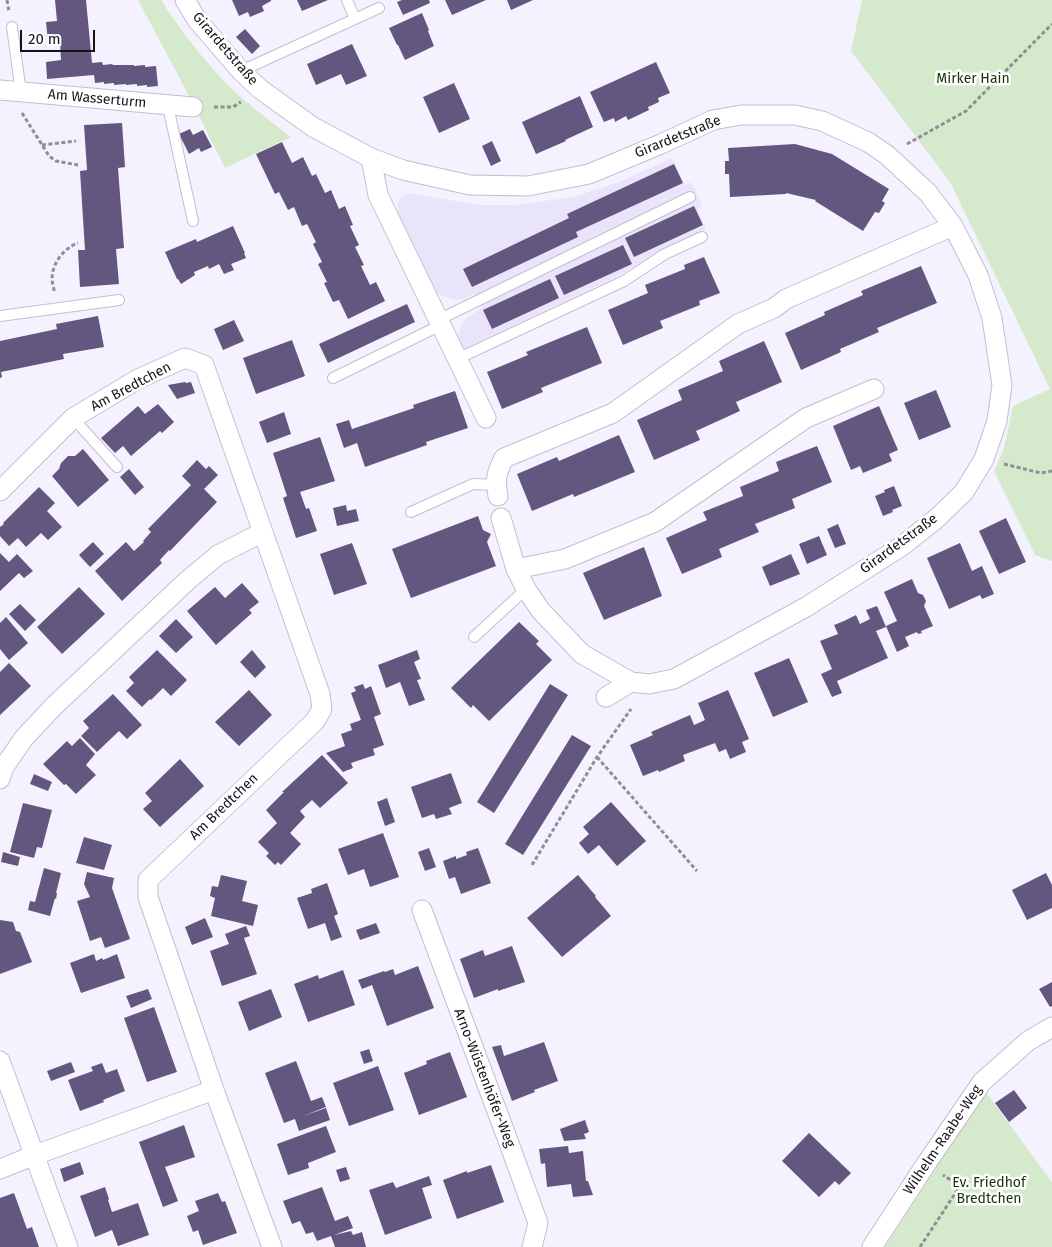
<!DOCTYPE html>
<html>
<head>
<meta charset="utf-8">
<style>
	body { margin:0 }
	#map { position:relative; width:1052px; height:1247px; overflow:hidden; background:#f5f2ff; font-family:"Fira Sans",sans-serif }
	canvas { display:block }
	.scale { position:absolute; left:20px; top:30px; width:75px; height:22px; box-sizing:border-box; border:2px solid #15131a; border-top:0; padding-left:6px; font-size:15px; line-height:18px; white-space:nowrap; color:#15131a; -webkit-text-stroke:4px #fff; paint-order:stroke }
</style>
</head>
<body>
<div id="map">
<canvas width="1052" height="1247"></canvas>
<div class="scale">20 m</div>
</div>
<script>
const g = document.querySelector('canvas').getContext('2d');
g.lineJoin = 'round';
function fillPath(path, color) {
  g.fillStyle = color;
  g.fill(path, 'evenodd');
}
function stroke(path, color, width, dash) {
  g.strokeStyle = color;
  g.lineWidth = width;
  g.lineCap = dash ? 'butt' : 'round';
  g.setLineDash(dash || []);
  g.stroke(path);
}
function drawText(font, color, halo, rows, align = 'center') {
  g.font = font + ' "Fira Sans",sans-serif';
  g.lineWidth = 5;
  g.setLineDash([]);
  g.textBaseline = 'middle';
  g.strokeStyle = halo;
  g.fillStyle = color;
  for (const [text, x, y, turn = 0] of rows) {
    g.save();
    g.translate(x, y);
    g.rotate((+turn || 0) * Math.PI / 180);
    g.textAlign = isNaN(turn) ? turn : align;
    if (halo) g.strokeText(text, 0, 0);
    g.fillText(text, 0, 0);
    g.restore();
  }
}
const built = new Path2D(`
	M672,158L685,185L691,182L703,206L697,209L706,229L654,254L620,275L461,350L460,347L459,337L461,326L467,318L482,308L475,293L464,299L455,300L445,297L437,293L430,284L399,218L397,204L401,197L407,193L480,205H515L573,197L619,182Z`);
const green = new Path2D(`
	M138,0H161C179,28 200,55 223,80C243,101 268,119 291,137L225,168L188,94Z
	M862,0H1052V561L1035,555L994,471L1004,448L1013,406L1050,389L950,182L851,51Z
	M985,1091L1052,1182V1247H885Z`);
const building = new Path2D(`
	M55,0H86L92,63L102,62L103,65L112,64L113,65H134V66L145,65V67L156,66L158,86L147,87V85L137,86V84L126,85V84L114,85V83L104,84V82L95,83L94,75L47,79L46,62L61,60L60,41L48,42L46,22L57,21Z
	M232,0H271V1L262,6L264,11L250,17L248,12L239,16Z
	M297,0H328L302,11Z
	M402,0H429L430,3L403,15L397,2Z
	M445,0H486L452,15Z
	M507,0H533L511,10Z
	M422,13L429,30L428,31L434,46L405,60L398,45H397L389,28Z
	M245,29L260,46L252,54L236,37Z
	M352,44L367,76L346,85L341,74L316,85L307,64Z
	M656,62L670,93L658,98L659,102L648,107L649,110L628,120L626,116L615,122L614,118L604,122L590,92Z
	M454,83L470,119L439,133L423,97Z
	M580,96L593,127L565,140L566,141L536,154L522,122Z
	M122,123L125,167L118,168L124,248L116,249L119,284L80,287L78,250H85L80,171L87,170L84,125Z
	M190,129L193,135L203,130L212,147L201,152L199,148L189,154L179,134Z
	M492,141L501,161L491,166L482,146Z
	M282,142L292,163L303,157L312,176L316,174L325,193L331,190L339,209L345,206L353,225L350,226L359,245L355,247L364,265L361,266L370,285L376,282L385,301L348,319L339,300L333,302L324,283L327,282L318,264L322,262L313,244L316,242L307,224L302,226L294,207L288,210L279,192L275,194L256,154Z
	M795,144L832,154L889,189L882,201L885,203L879,213L875,212L863,231L815,201L816,200L786,193V194L730,197L729,174H725V161H729L728,148Z
	M674,164L683,183L576,232L578,237L472,287L463,269L569,218L567,214Z
	M694,206L703,225L634,257L625,238Z
	M233,226L245,253H244L246,258L231,264L234,270L224,274L219,264L209,269L208,266L194,272L195,275L181,284L178,279H177L165,252L196,239L197,242Z
	M623,245L632,264L564,295L555,276Z
	M704,257L720,293L699,301L700,305L660,321L663,328L623,345L608,310L648,293L645,285L685,269L684,265Z
	M921,266L937,303L877,328L879,332L840,349L841,352L801,370L785,333L825,315L824,312L863,295L861,291Z
	M550,279L559,298L492,329L483,310Z
	M407,304L415,322L328,363L319,344Z
	M98,316L104,347L63,354L64,359L1,372L2,377L0,378V341L57,329L56,324Z
	M234,320L244,341L223,350L214,329Z
	M587,327L602,363L541,388L543,392L502,409L487,372L528,355L526,352Z
	M292,340L305,376L256,394L243,358Z
	M764,341L782,382L736,402L740,411L696,431L700,440L654,460L637,420L682,400L678,390L723,371L719,361Z
	M185,382L186,383L191,382L195,393L177,399L168,385Z
	M936,390L951,427L919,440L904,403Z
	M455,391L468,428L426,442L427,445L365,467L357,443L344,448L336,424L349,420L352,429L414,408L413,405Z
	M158,404L174,422L162,433L160,431L131,456L123,446L115,453L101,438L138,406L145,414Z
	M879,406L898,450L889,454L892,461L863,473L860,466L851,470L833,426Z
	M284,412L291,434L267,443L259,422Z
	M619,435L635,472L574,497L573,494L532,511L517,474L557,457L559,461Z
	M320,437L335,481L300,492L306,509L309,508L317,531L296,538L283,498L287,496L273,453Z
	M817,446L832,482L792,499L795,508L755,524L759,532L719,549L722,557L682,574L666,538L707,520L703,512L743,496L740,487L779,471L776,462Z
	M83,449L109,480L78,507L52,476L59,469L61,463L68,456H75Z
	M197,460L206,469L209,466L218,475L204,489L217,502L170,551L169,550L160,560L162,563L122,601L95,571L126,542L134,551L144,542L143,541L151,532L148,529L191,485L182,476Z
	M129,469L144,487L135,495L120,477Z
	M894,486L902,506L892,510L893,512L883,516L875,496L885,492L884,490Z
	M39,487L55,503L47,511L62,527L48,540L41,533L26,547L18,538L9,546L0,536V527L4,524L3,523Z
	M346,505L347,511L356,509L359,521L337,526L333,508Z
	M478,516L483,530L491,534L487,542L496,566L411,598L392,549Z
	M1006,518L1026,562L999,574L979,531Z
	M838,524L846,544L835,548L827,529Z
	M819,536L827,555L807,564L799,544Z
	M93,542L104,554L90,567L79,555Z
	M352,543L367,584L334,595L320,554Z
	M960,543L972,571L982,566L994,594L982,599L980,595L949,609L927,558Z
	M644,547L662,596L604,620L583,573Z
	M0,553L9,562L17,554L33,571L24,578L19,573L0,591Z
	M791,554L800,574L770,586L762,567Z
	M912,579L918,593L923,595L926,601L924,606L933,626L921,631L922,633L918,634L917,632L905,637L909,646L897,652L886,626L897,621L884,592Z
	M242,583L259,602L249,610L252,613L216,645L187,611L215,587L225,598Z
	M79,587L105,614L62,654L37,627Z
	M20,604L36,620L25,631L9,614Z
	M877,606L886,627L876,631L888,658L837,681L842,693L832,697L821,674L832,669L820,641L838,634L834,625L844,621L856,615L860,624L870,619L866,610Z
	M6,617L28,643L9,660L0,649V623Z
	M176,619L193,637L176,653L159,636Z
	M519,622L539,641L536,644L552,660L489,721L473,705L471,708L451,688Z
	M157,650L187,680L171,696L163,688L151,700L150,699L142,707L126,691L134,683L129,677Z
	M252,650L266,667L255,678L240,662Z
	M417,650L420,659L414,662L421,679L417,680L425,700L409,706L400,682L386,688L378,665Z
	M789,658L808,702L773,717L754,673Z
	M9,663L31,686L0,715V672Z
	M363,684L365,689L371,686L381,714L374,717L384,745L373,749L375,755L351,763L353,768L343,772L326,753L345,746L341,734L352,730L350,724L361,720L351,693L356,691L354,687Z
	M550,684L568,695L494,813L477,802Z
	M249,690L272,715L239,746L215,722Z
	M728,690L749,739L742,742L746,752L730,759L726,749L719,752L715,743L683,755L685,761L659,772L658,770L643,776L630,745L653,735L651,732L690,715L694,725L705,720L698,703Z
	M113,694L142,725L127,739L119,731L97,752L81,736L89,728L83,721Z
	M572,735L591,746L523,855L505,844Z
	M80,738L95,754L86,765L96,775L76,794L66,784L64,785L43,764L67,741L72,746Z
	M322,755L348,783L320,808L312,800L300,811L305,817L290,833L301,844L281,865L278,862L275,865L266,856L269,853L258,842L277,823L266,810L284,792H282Z
	M180,759L204,786L160,827L143,809L152,801L145,793Z
	M451,773L462,803L449,808L452,814L436,819L434,814L422,818L411,787Z
	M34,774L52,782L48,791L30,784Z
	M387,798L395,822L385,826L377,802Z
	M611,802L646,841L617,866L599,845L588,854L579,843L589,834L583,827Z
	M23,803L52,810L42,848L37,847L34,858L10,852Z
	M383,833L399,877L370,887L364,869L348,875L338,849Z
	M84,837L112,845L104,870L76,863Z
	M429,848L436,867L425,871L418,852Z
	M478,848L491,883L461,894L455,877L449,879L443,861L456,856V859L467,855L466,852Z
	M3,852L20,857L18,866L1,862Z
	M44,868L61,873L56,893H57L56,899L55,898L50,916L28,910L30,901L35,902Z
	M87,872L114,878L112,888L130,939L105,948L101,937L90,941L77,901L90,897L84,884Z
	M1046,873L1052,885V908L1027,920L1012,890Z
	M221,875L247,881L242,901L258,905L253,926L211,916L215,898L210,896L212,886L218,887Z
	M578,875L596,896L595,897L611,916L562,957L527,918Z
	M327,883L338,914L334,916L342,937L331,941L325,923L308,929L297,898L312,893L311,889Z
	M205,918L213,937L192,945L185,927Z
	M0,920L13,922L16,931L20,932L32,962L0,974Z
	M376,923L380,933L360,940L356,930Z
	M246,926L250,936L244,938L257,974L222,986L210,951L229,944L225,934Z
	M512,946L525,982L498,991V989L474,998L460,959L483,950L485,956Z
	M94,954L96,961L102,958L103,960L117,954L125,978L81,993L70,963Z
	M418,966L434,1008L387,1026L372,985L362,989L358,980L384,971L385,972L393,969L395,975Z
	M343,970L355,1005L308,1022L294,984L318,975L319,979Z
	M1052,982V1006L1050,1007L1039,989Z
	M148,989L152,999L131,1008L126,996Z
	M271,989L282,1017L249,1031L238,1002Z
	M154,1007L177,1072L147,1082L124,1018Z
	M544,1042L558,1081L534,1090L535,1092L512,1101L492,1047L501,1045L504,1056Z
	M369,1049L373,1061L364,1064L360,1052Z
	M450,1052L467,1097L419,1115L404,1073L427,1064L426,1061Z
	M296,1061L311,1101L322,1097L326,1107L303,1116L326,1108L330,1120L299,1131L295,1119L284,1123L265,1073Z
	M71,1062L75,1072L51,1081L47,1071Z
	M102,1063L106,1073L117,1069L125,1091L103,1100L104,1102L80,1111L68,1080L93,1071L91,1067Z
	M378,1066L394,1110L349,1126L333,1083Z
	M1014,1090L1027,1108L1009,1122L995,1103Z
	M585,1120L589,1132L584,1134L586,1139L564,1141L560,1129Z
	M184,1125L195,1157L165,1167L178,1201L163,1207L139,1142Z
	M326,1126L336,1152L308,1163L309,1168L288,1175L277,1144Z
	M809,1133L851,1173L839,1185L835,1181L819,1197L782,1161Z
	M568,1146L569,1153L583,1151L586,1181H588L593,1195L573,1197L571,1184L547,1187L545,1163L541,1164L539,1149Z
	M80,1162L84,1174L64,1182L60,1169Z
	M491,1165L504,1202L457,1219L443,1180L467,1171V1173Z
	M346,1167L350,1179L340,1182L336,1170Z
	M429,1176L432,1185L422,1188L432,1218L385,1235L369,1190L393,1182L396,1188Z
	M105,1187L109,1199L108,1200L112,1212L138,1203L149,1235L118,1246L112,1230L95,1237L80,1196Z
	M322,1187L335,1221L348,1216L353,1228L334,1235L351,1231L353,1235L362,1232L366,1247H335L331,1236L317,1241L313,1232L306,1234L300,1221L292,1224L283,1201Z
	M14,1193L27,1229L32,1227L39,1247H0V1198Z
	M218,1193L222,1202L225,1201L237,1233L203,1245L198,1230L193,1232L187,1216L199,1211L195,1201Z`);
const path = new Path2D(`
	M7,0L9,12
	M214,107H233L241,102
	M22,113L49,156L56,161L78,165
	M907,144L966,111L1052,24
	M42,145L76,141
	M54,291C54,287 52,283 52,279C52,263 64,248 78,243
	M1004,464L1041,473L1052,471
	M597,757L697,871
	M532,865L597,757L631,709
	M920,1247L960,1186L943,1175`);
const lane = new Path2D(`
	M347,0L355,19
	M12,27L21,93
	M241,71L379,8
	M168,106L193,221
	M0,316L119,300
	M438,320L690,197
	M457,359L624,281L665,254L702,237
	M333,378L441,325
	M73,418L117,467
	M411,512L473,484L496,485
	M474,637L526,589`);
const street = new Path2D(`
	M185,0L197,20L241,71L260,89L313,127L371,158L403,170L470,185L528,186L589,174L661,144L713,120L741,115H795L822,121L868,142L887,155L928,193L953,226L978,275L992,318L1002,385L997,421L984,459L964,492L936,519L902,546L806,607L674,679L649,684L631,682L606,697
	M0,90L193,107
	M371,158L378,195L486,418
	M0,491L73,418L138,379L185,358L204,365L320,694L322,709L315,721L148,880V897L214,1090L35,1155L0,1169
	M498,496C495,478 496,474 504,458L613,413L738,324L774,308L786,299L953,226
	M501,518L516,569L526,589L541,611L582,654L631,682
	M516,569L565,559L655,522L806,418L874,389
	M0,779L4,767L24,738L54,706L188,580L218,555L263,532
	M422,910L510,1146L538,1223L532,1247
	M0,1061L68,1247
	M214,1090L272,1247
	M872,1247L926,1164L982,1082L1028,1041L1052,1027`);
const streetNames = [
	["Girardetstraße",225,49,49],
	["Am Wasserturm",97,99,5],
	["Girardetstraße",678,137,-22],
	["Am Bredtchen",131,387,-28],
	["Girardetstraße",899,544,-36],
	["Am Bredtchen",224,807,-44],
	["Arno-Wüstenhöfer-Weg",484,1078,69],
	["Wilhelm-Raabe-Weg",943,1140,-56]
];
const parkNames = [
	["Mirker Hain",973,79],
	["Ev. Friedhof",989,1183],
	["Bredtchen",989,1199]
];
fillPath(built, '#eae4fb');
fillPath(green, '#d5eacd');
fillPath(building, '#63567f');
stroke(lane, '#c3bdd3', 12);
stroke(street, '#c3bdd3', 21);
stroke(path, '#908e98', 3, [4, 2.5]);
stroke(lane, '#fff', 10);
stroke(street, '#fff', 19);
drawText('14px', '#15131a', '#fff', streetNames);
drawText('14px', '#163306', '#fff', parkNames);
</script>
</body>
</html>
